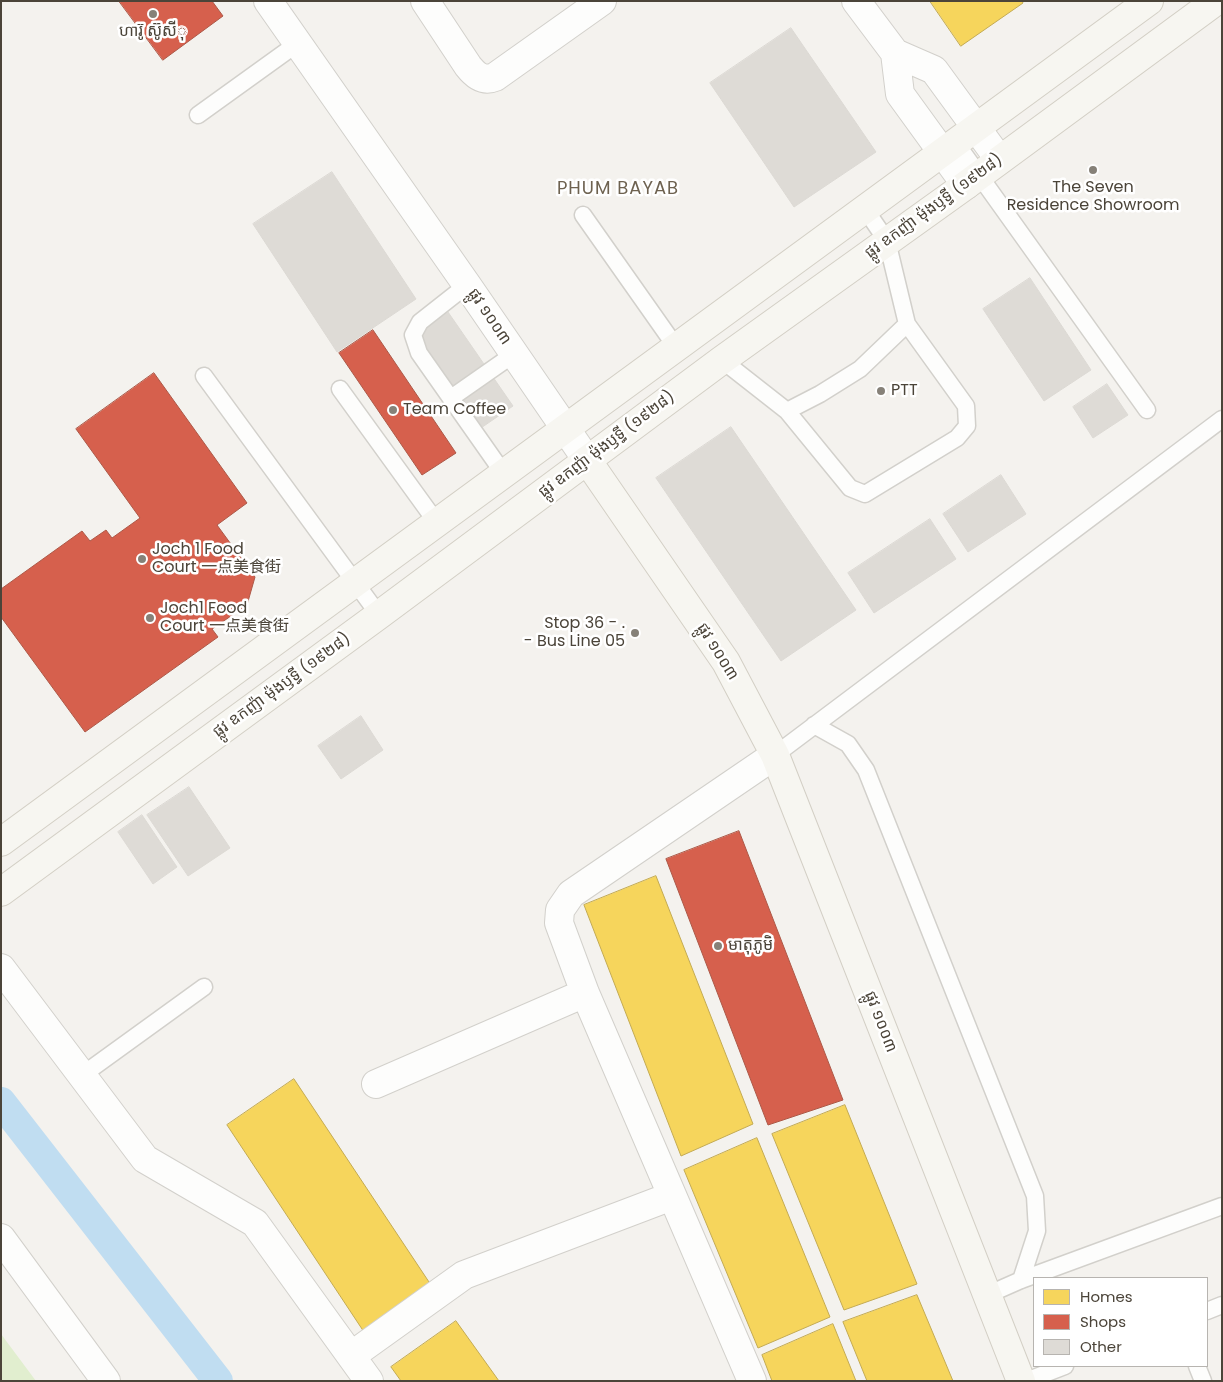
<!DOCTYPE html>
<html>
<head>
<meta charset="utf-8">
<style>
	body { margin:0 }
	#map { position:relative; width:1223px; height:1382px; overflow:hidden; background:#f4f2ee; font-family:Poppins,sans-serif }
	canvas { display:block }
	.frame { position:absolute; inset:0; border:2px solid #4b4439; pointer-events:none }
	.legend { position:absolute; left:1033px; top:1277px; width:175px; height:90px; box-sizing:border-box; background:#fff; border:1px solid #b7b4b0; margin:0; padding:6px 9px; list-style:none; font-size:15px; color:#4b4439 }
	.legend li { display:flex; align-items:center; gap:10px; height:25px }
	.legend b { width:25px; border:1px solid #b7b4b0 }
</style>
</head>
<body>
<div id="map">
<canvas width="1223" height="1382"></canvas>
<div class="frame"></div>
<ul class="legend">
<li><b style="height:14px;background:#f6d55c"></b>Homes</li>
<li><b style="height:14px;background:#d6604d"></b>Shops</li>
<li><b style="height:14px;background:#dedbd6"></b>Other</li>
</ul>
</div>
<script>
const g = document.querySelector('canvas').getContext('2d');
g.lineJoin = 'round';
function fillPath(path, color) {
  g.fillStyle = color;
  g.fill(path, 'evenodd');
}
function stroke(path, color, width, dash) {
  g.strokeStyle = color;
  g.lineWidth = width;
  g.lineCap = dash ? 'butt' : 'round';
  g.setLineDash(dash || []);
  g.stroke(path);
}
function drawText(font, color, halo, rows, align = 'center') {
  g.font = font + ' Poppins,"Noto Sans SC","Noto Sans Khmer",sans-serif';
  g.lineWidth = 5;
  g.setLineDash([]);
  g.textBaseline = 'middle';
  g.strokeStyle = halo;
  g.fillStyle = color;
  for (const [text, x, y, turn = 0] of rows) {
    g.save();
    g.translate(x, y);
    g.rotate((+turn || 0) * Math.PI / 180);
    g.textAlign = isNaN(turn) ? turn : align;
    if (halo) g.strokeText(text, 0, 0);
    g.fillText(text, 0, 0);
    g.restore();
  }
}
const green = new Path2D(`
	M1,1334L36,1381H1Z`);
const homes = new Path2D(`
	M930,1H1022L1023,3L961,46Z
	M656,876L753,1124L681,1156L584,905Z
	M294,1079L431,1285L364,1332L227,1125Z
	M845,1105L917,1284L844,1310L772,1134Z
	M757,1138L830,1317L758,1348L684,1170Z
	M917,1295L953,1381H867L843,1322Z
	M456,1321L499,1381H401L391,1367Z
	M833,1324L856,1381H772L762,1355Z`);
const shops = new Path2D(`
	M119,1H212L223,16L163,60Z
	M373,330L456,453L422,475L339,353Z
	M154,373L247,503L217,525L255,577L247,605L212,629L218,637L85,732L1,617V589L82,531L90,541L106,530L112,538L140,518L76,429Z
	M739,831L843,1100L768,1125L666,859Z`);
const canal = new Path2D(`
	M1,1102L218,1381`);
const building = new Path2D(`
	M791,28L876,152L794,207L710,83Z
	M332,172L416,299L337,352L253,224Z
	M1030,278L1091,370L1044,401L983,309Z
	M448,312L513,406L478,430L413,335Z
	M1107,384L1128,415L1093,438L1073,407Z
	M731,427L856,610L781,661L656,478Z
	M1001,475L1026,514L968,552L943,514Z
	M930,519L956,559L874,613L848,573Z
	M361,716L383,750L341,779L318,746Z
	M189,787L230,848L188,876L147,815Z
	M142,815L177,867L153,884L118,832Z`);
const service = new Path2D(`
	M198,115L298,43
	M956,143L1147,410
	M583,215L676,347
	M467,285L420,322L413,335L419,353L504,474
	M722,360L787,411L820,394L860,369L907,324L887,241L865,209
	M204,376L379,615
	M340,389L437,523
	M451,398L514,354
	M787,411L850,488L865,494L957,438L967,426L966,406L907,324
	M814,725L848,744L866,770L1035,1196L1037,1231L1021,1280
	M775,755L1222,419
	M81,1076L204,987
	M987,1295L1021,1280L1222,1206
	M1207,1311L1222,1305
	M1197,1366L1203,1381
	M1026,1381L1065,1366`);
const minor = new Path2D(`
	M425,1L468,66C475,75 483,82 495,77L602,1
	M856,1L895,53L934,70L999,159
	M895,53L900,94L966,185
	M1,968L145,1159L255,1223L369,1381
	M376,1084L585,993
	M1,1238L106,1381
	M351,1356L464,1275L672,1196
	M752,1381L585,993L559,923L560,910L571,894L775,755`);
const tertiary = new Path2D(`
	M268,1L467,285L587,460`);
const secondary = new Path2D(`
	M587,460L726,662L775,755L1021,1381
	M1,842L1149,1
	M1,892L379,615L722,360L966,185L1216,1`);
const markers = [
	[153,14,5,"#868178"],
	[1093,170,5,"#868178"],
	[881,391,5,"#868178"],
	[393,410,5,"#868178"],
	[142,559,5,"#868178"],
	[150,618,5,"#868178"],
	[635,633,5,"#868178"],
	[718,946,5,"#868178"]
];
const poiNames = [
	["ហារ៊ូ ស៊ូសីុ",153,32,"center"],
	["The Seven",1093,188,"center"],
	["Residence Showroom",1093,206,"center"],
	["PTT",891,391],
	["Team Coffee",403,410],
	["Joch 1 Food",152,550],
	["Court 一点美食街",152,568],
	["Joch1 Food",160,609],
	["Court 一点美食街",160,627],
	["Stop 36 - .",625,624,"right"],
	["- Bus Line 05",625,642,"right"],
	["មាតុភូមិ",728,946]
];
const streetNames = [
	["ផ្លូវ ឧកញ៉ា ម៉ុងឫទ្ធី (១៩២៨)",934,207,-36],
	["ផ្លូវ ១០០៣",489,317,56],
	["ផ្លូវ ឧកញ៉ា ម៉ុងឫទ្ធី (១៩២៨)",607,445,-37],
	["ផ្លូវ ១០០៣",717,652,58],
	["ផ្លូវ ឧកញ៉ា ម៉ុងឫទ្ធី (១៩២៨)",282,686,-36],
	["ផ្លូវ ១០០៣",880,1022,69]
];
const neighbourhoodNames = [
	["PHUM BAYAB",618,189]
];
fillPath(green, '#e1eecf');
fillPath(homes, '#f6d55c');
stroke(homes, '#c3aa52', 1);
fillPath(shops, '#d6604d');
stroke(shops, '#ac5847', 1);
stroke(canal, '#c0ddf1', 30);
fillPath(building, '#dedbd6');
stroke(building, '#dcd9d4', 1);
stroke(service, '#d2d0cb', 19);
stroke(minor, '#d2d0cb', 30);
stroke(tertiary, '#d2d0cb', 30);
stroke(secondary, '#d3cfc5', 30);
stroke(service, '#fdfdfc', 16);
stroke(minor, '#fdfdfc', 28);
stroke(tertiary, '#fdfdfc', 28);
stroke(secondary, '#f7f6f1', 28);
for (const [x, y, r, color] of markers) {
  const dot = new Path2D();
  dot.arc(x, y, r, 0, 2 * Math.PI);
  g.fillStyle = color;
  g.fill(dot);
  stroke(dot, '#fff', 2);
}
drawText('16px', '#4b4439', '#fff', poiNames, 'left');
drawText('16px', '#4b4439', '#fff', streetNames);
g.letterSpacing = '1px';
drawText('18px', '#6e6250', '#fff', neighbourhoodNames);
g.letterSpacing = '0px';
</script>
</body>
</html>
